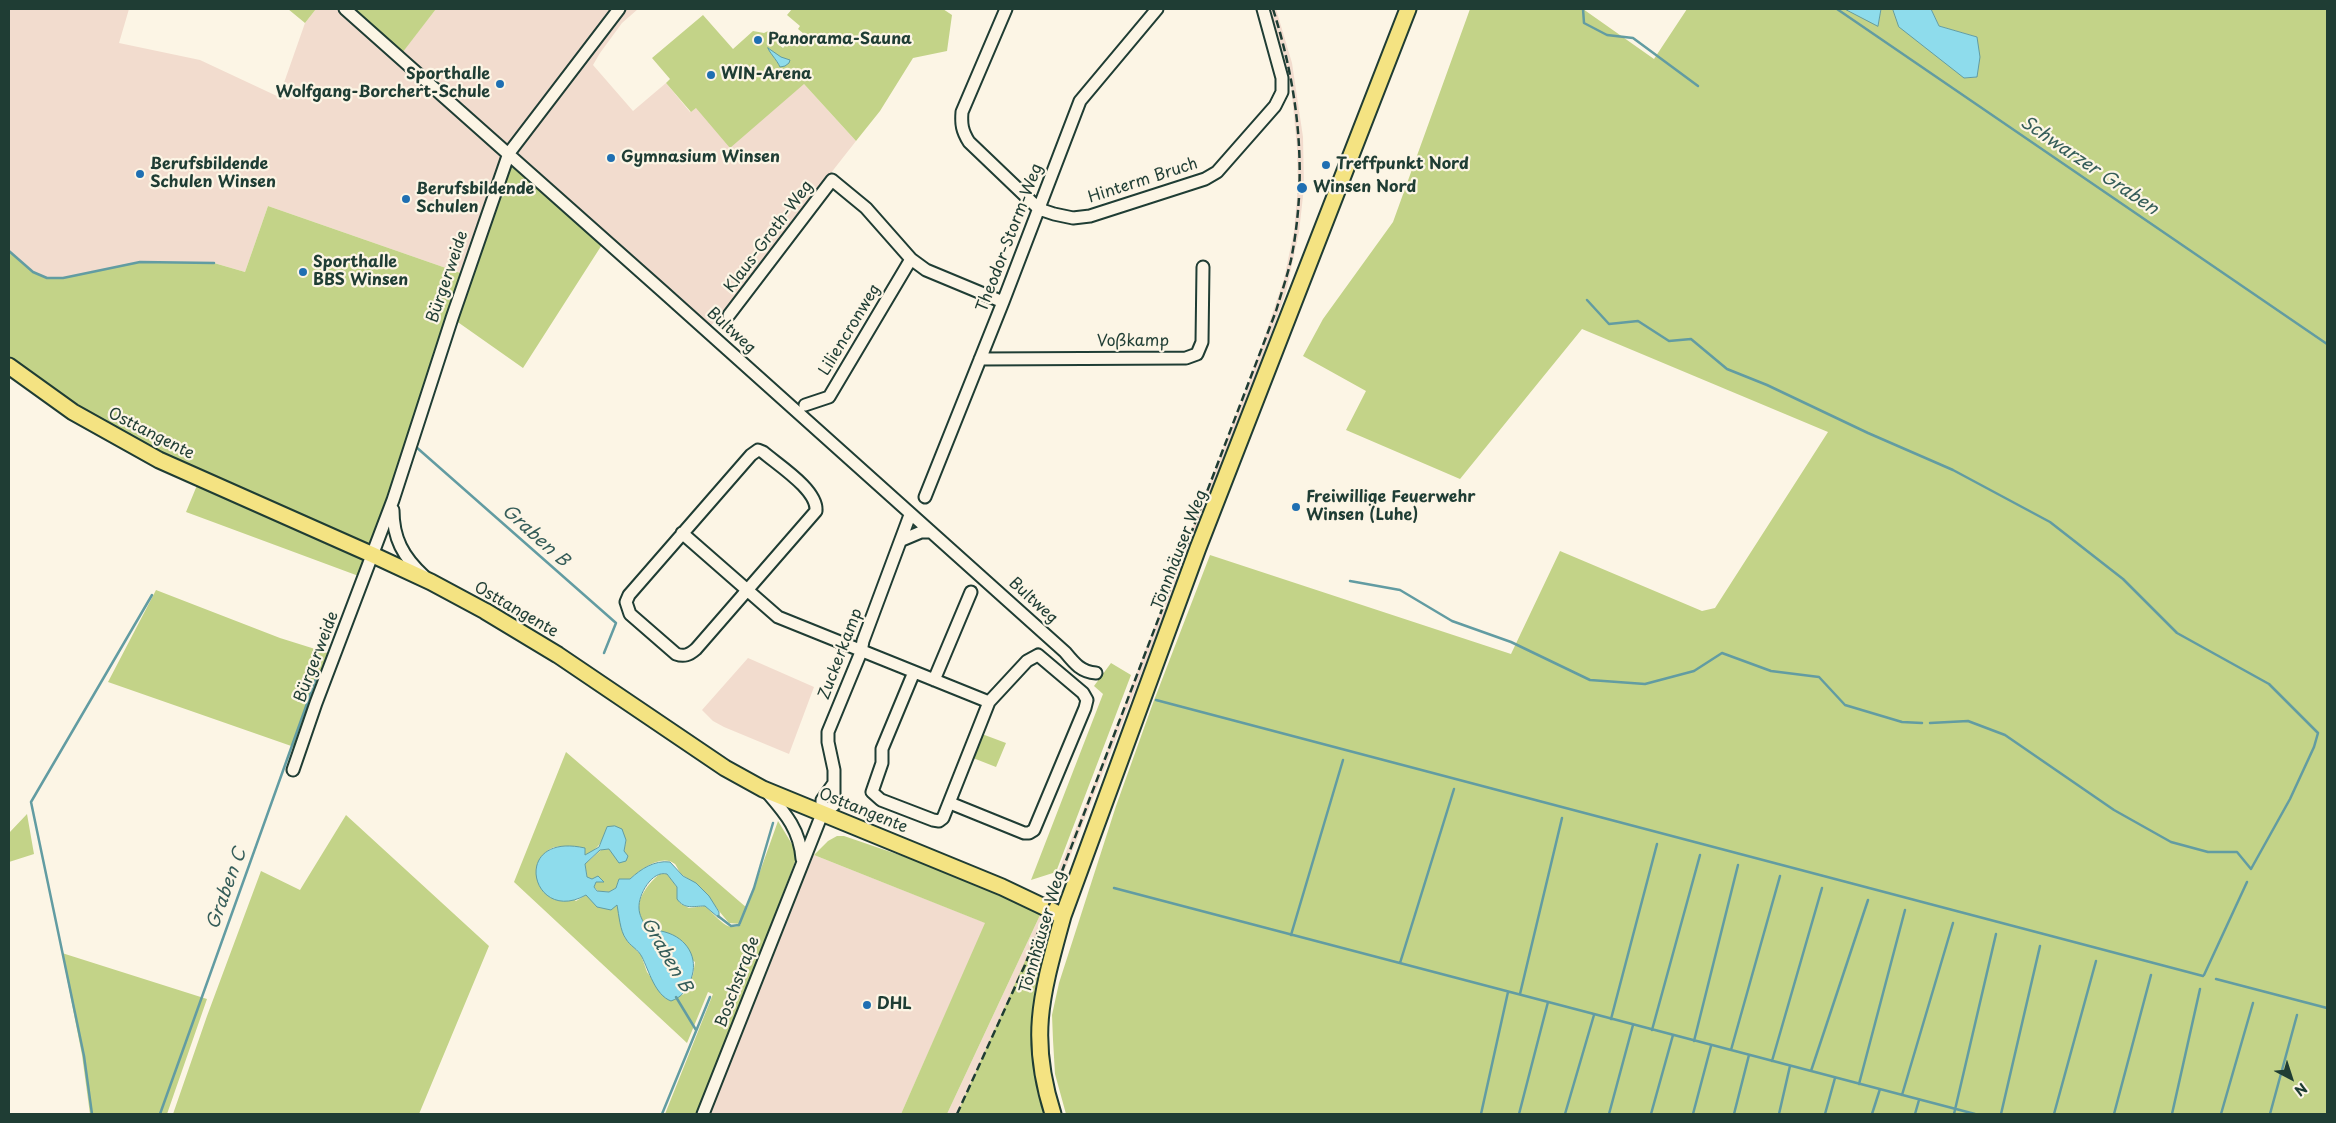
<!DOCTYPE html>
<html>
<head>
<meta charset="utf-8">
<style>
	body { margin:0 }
	#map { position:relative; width:2336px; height:1123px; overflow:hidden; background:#fcf5e5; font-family:"Playpen Sans",sans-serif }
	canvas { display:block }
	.frame { position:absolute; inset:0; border:10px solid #1f3d34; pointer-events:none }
	.north { position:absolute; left:2266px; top:1053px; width:50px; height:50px; -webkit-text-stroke:4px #fcf5e5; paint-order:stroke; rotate:140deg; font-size:14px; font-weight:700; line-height:20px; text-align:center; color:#1f3d34 }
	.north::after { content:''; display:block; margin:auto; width:18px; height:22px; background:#1f3d34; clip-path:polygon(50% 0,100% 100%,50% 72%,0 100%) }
</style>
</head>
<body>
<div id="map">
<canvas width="2336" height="1123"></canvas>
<div class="frame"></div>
<div class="north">N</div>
</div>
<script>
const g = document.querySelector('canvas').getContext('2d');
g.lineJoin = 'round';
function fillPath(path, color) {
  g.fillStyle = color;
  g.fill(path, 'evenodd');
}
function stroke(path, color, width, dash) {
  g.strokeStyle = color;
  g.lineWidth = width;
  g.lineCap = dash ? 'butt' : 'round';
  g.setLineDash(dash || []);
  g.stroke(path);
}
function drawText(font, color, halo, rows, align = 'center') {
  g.font = font + ' "Playpen Sans",sans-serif';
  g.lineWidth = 4.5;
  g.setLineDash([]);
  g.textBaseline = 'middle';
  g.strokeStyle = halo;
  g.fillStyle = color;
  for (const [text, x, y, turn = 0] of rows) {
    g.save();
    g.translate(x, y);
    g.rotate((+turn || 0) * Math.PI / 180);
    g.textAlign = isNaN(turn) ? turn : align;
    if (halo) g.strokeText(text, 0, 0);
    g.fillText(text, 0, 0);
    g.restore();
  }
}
const built = new Path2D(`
	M9,9H129L119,43L200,60L279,97L305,23L316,9H345L399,56L436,9H638L622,23L600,53L593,65L633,111L666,83L690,112L696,108L804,84L856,141L707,331L509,153L466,275L268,206L245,272L214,263L140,262L63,278H47L33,272L9,251Z
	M1269,9H1276L1292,63L1303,137L1304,187L1299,232L1286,292L1245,408L1047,916L964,1114H947L1041,913L1091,791L1252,374L1284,279L1294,231L1298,186L1297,148L1291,84Z
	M748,658L814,687L789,754L724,727L713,721L702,710Z
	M814,855L986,923L901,1114H703L802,860Z`);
const green = new Path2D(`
	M288,9H316L305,23Z
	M345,9H436L399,57Z
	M792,9H943L952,15L947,51L913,58L880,111L856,141L804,84L730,148L696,108L691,112L666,83L670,79L652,58L703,15L733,49L753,31L764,33L770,30L781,40L778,44L783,48L790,40L796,44L804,34L798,29L800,26L787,15Z
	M1470,9H1583L1654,59L1687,9H1845L1878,25L1881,9H1893L1900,27L1965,78L1977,77V37L1939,26L1931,9H2327V1114H1066L1055,1074L1053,1040L1052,1015L1059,983L1116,806L1153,703L1210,555L1511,654L1560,551L1702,611L1715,608L1828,432L1582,329L1460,479L1346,430L1366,391L1303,356L1323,319L1393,222Z
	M509,153L605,240L523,368L452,318L364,578L186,512L200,478L9,366V251L33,272L47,278H63L140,262L214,263L245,272L268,206L466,275Z
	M156,590L280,638L331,654L297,748L108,682Z
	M1111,663L1131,675L1056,872L1031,880L1103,694L1094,686Z
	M982,734L1006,743L996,767L973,758Z
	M566,752L747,908L778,821L798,854L698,1114H665L713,994L708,992L687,1043L514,882ZM607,827L626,840L624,851L614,853L609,849L601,850L585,864L587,877L596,882L594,887L598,891L609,892L616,888L619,879H630C639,871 661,853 675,864C678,868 679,873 684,876C704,888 714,906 729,923L741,924C728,935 715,914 705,906L689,908L681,904L677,887L667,874H660C646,884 627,911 647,927C662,940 679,950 695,962L693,975L683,995L655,983L647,972L641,955L625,938L617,904L586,895L576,901L536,869C549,840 556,847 585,848V855C599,850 603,840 607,827Z
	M27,814L34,854L9,862V833Z
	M346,815L489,946L419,1114H173L207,1016L261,871L300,890Z
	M837,836H844L961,876L1041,913L947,1114H901L985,923L814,855L828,841Z
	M1046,914L1050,918L1052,932L1035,1005L1048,1114H957Z
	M62,953L207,999L167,1114H90L82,1055Z`);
const water = new Path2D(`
	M1845,9H1881L1878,26Z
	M1893,9H1931L1939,26L1977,37L1980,57L1977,77L1964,78L1899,27Z
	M768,48L781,57L790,60L789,63L785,66L780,67C777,60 768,51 768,48Z
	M615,826L622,829L626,840L624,851L628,856L626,861L619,863L609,849L600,850L585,864L587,877L592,879L598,876L604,882H596L594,887L597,891L609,892L616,888L619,879H630C641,869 654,860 670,862L683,876L696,883L709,896L719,912V918L705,906C693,906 685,910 677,899V887L667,874C652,870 638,895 639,908C639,915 643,921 646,927C652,930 659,930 665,932C687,938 699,958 691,979C686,991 682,997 671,1001C655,995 649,971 642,957C638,949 630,946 626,939C620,931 619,915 617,905L611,910L597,907L586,895C531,926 509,831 585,848V855L599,847L607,827Z`);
const stream = new Path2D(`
	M1583,9L1584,23L1607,35L1633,38L1698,86
	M1837,9L2327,344
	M9,251L33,272L47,278H63L140,262L214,263
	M1587,300L1609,324L1638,321L1669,341L1691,339L1727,369L1767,385L1868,433L1953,470L2050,522L2123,579L2177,633L2269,684L2318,733L2314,747L2290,799L2251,869L2237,852H2208L2171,842L2114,810L2005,735L1968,721L1930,723
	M415,446L616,623L604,653
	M1350,581L1400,590L1452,621L1511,642L1590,680L1645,684L1694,671L1722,653L1771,671L1819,677L1845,705L1902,722L1922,723
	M1156,700L2203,976
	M1114,888L1975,1114
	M718,916L731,926L739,925L754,888L773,823
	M1291,935L1343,760
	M1400,963L1454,789
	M2204,975L2247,882
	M2216,979L2327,1008
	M1520,994L1562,818
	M676,997L696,1030
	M1611,1019L1657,844
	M1652,1030L1700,855
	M1694,1041L1738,865
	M1731,1050L1780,876
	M1772,1061L1822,888
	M1811,1071L1868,900
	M1859,1084L1905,910
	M1902,1095L1953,923
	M92,1114L84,1056L31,802L152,595
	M160,1114L318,673
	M662,1114L710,997
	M1481,1114L1508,992
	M1519,1114L1548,1002
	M1565,1114L1594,1015
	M1609,1114L1633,1025
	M1651,1114L1673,1035
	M1693,1114L1711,1046
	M1734,1114L1749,1055
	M1779,1114L1790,1066
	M1825,1114L1835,1078
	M1872,1114L1880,1089
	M1915,1114L1919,1100
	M1954,1114L1996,934
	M2001,1114L2040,946
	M2054,1114L2096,961
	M2114,1114L2151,975
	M2172,1114L2200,989
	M2221,1114L2253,1003
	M2270,1114L2297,1015`);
const minor = new Path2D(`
	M345,9C586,222 826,437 1065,652C1074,663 1081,672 1096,673
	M1006,9L962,112C961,124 962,131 969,142L1039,209L1054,214L1073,218L1090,216L1205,179L1217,172L1275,106L1282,92V78L1263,9
	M729,315L832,180L866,208L911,259L926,270L1003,302
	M980,359L1186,358L1197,354L1202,342L1203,267
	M805,405L829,397L911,259
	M758,450L763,452C778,465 818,490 816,511L696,649C689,655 684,657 676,654L630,614L626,602L629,595L751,455Z
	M925,497L1003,302L1080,101L1157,9
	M393,510C393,538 403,557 424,576
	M682,533L778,617L989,702L1027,661L1038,655L1083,693L1087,700L1085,708L1034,830L1029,833H1024L950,803
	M902,540L921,532H929
	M914,672L882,749V763L872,792L881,800L933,820L939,821L943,818L989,702
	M934,680L971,592
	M293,770L316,703L393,500L452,318L509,153L619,9
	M766,791C784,812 800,829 802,859
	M822,814L834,805V770L828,742V732L861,652L863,641L910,515
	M703,1114L822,814V800L834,783`);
const major = new Path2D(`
	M9,366L73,412L159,460L373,555L431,582L485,611L558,655L725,768L763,789L1002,887L1063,916
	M1053,1114C1028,1036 1042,993 1063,916L1198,548L1408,9`);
const rail = new Path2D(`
	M957,1114L1025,965L1051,900L1276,311C1281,294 1287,277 1291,260C1308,175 1299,91 1273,9`);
const markers = [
	[758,40,5,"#1f6fb2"],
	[711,75,5,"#1f6fb2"],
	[500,84,5,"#1f6fb2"],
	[611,158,5,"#1f6fb2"],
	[1326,165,5,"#1f6fb2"],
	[140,174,5,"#1f6fb2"],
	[1302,188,6,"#1f6fb2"],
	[406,199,5,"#1f6fb2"],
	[303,272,5,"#1f6fb2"],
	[1296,507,5,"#1f6fb2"],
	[867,1005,5,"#1f6fb2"]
];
const poiNames = [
	["Panorama-Sauna",768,40],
	["Sporthalle",490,75,"right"],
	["Wolfgang-Borchert-Schule",490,93,"right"],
	["WIN-Arena",721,75],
	["Gymnasium Winsen",621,158],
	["Berufsbildende",150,165],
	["Schulen Winsen",150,183],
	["Treffpunkt Nord",1336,165],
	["Winsen Nord",1313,188],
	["Berufsbildende",416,190],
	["Schulen",416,208],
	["Sporthalle",313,263],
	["BBS Winsen",313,281],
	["Freiwillige Feuerwehr",1306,498],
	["Winsen (Luhe)",1306,516],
	["DHL",877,1005]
];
const streetNames = [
	["Hinterm Bruch",1143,181,-18],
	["Klaus-Groth-Weg",769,237,-53],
	["Theodor-Storm-Weg",1010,238,-69],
	["Bürgerweide",448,277,-71],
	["Liliencronweg",850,330,-59],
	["Bultweg",731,331,42],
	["Voßkamp",1133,342],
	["Osttangente",151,434,27],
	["Tönnhäuser Weg",1180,550,-69],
	["Bultweg",1033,601,42],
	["Osttangente",516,610,30],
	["Zuckerkamp",841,654,-69],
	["Bürgerweide",317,657,-69],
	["Osttangente",863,811,22],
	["Tönnhäuser Weg",1043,932,-74],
	["Boschstraße",738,982,-69]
];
const waterNames = [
	["Schwarzer Graben",2089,166,34],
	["Graben B",535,536,42],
	["Graben C",227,889,-70],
	["Graben B",666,955,60]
];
fillPath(built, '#f2dcce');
fillPath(green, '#c3d388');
fillPath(water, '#8edcec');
stroke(water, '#629ca2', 1);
stroke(stream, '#629ca2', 2.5);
stroke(minor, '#1f3d34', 15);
stroke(major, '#1f3d34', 19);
stroke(minor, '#fcf5e5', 11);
stroke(major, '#f4e382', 15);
stroke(rail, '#1f3d34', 2.5, [8, 4]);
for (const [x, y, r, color] of markers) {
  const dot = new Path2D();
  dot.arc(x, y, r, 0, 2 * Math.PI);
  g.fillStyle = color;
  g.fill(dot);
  stroke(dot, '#fcf5e5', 2);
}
drawText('bold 16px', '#1f3d34', '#fcf5e5', poiNames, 'left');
drawText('16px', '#1f3d34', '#fcf5e5', streetNames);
drawText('italic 18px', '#355d59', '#fcf5e5', waterNames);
</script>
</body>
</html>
